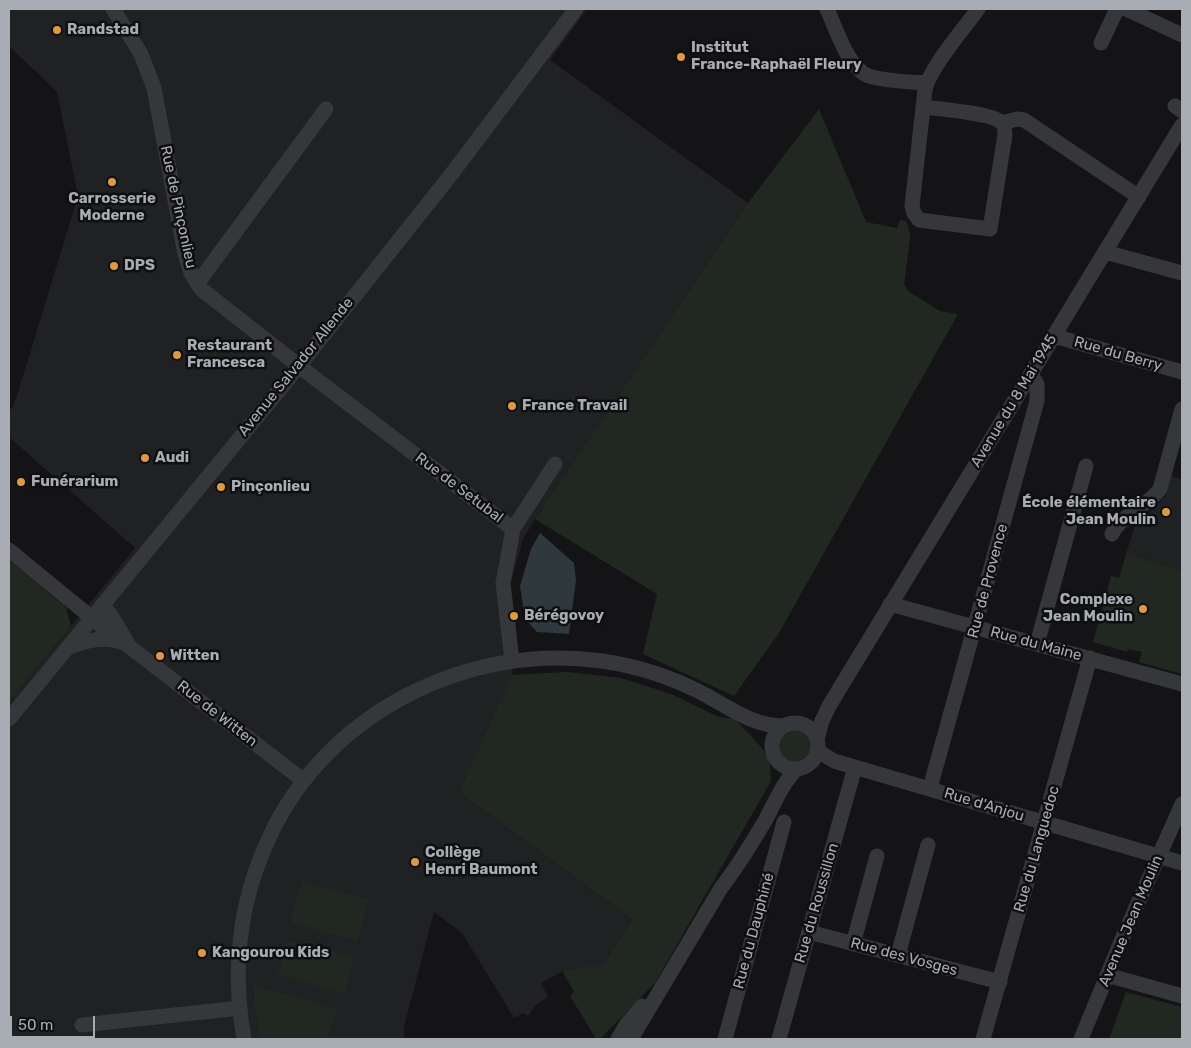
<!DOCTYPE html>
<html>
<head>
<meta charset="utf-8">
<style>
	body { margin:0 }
	#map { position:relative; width:1191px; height:1048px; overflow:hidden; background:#141416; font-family:Rubik,sans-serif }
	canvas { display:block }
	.frame { position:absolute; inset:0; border:10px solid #a8adb4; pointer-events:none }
	.scale { position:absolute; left:10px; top:1016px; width:85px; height:22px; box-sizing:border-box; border:2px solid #a8adb4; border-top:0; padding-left:6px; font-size:15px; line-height:18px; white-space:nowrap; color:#a8adb4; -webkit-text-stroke:4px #0f0f11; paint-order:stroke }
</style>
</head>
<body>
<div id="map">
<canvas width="1191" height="1048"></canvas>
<div class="frame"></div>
<div class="scale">50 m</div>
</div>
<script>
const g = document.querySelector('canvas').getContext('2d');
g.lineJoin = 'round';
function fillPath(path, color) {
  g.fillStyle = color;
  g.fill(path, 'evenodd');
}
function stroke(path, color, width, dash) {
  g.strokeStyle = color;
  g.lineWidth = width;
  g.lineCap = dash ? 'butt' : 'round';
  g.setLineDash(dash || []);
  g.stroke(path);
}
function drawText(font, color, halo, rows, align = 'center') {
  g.font = font + ' Rubik,sans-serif';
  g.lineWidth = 5;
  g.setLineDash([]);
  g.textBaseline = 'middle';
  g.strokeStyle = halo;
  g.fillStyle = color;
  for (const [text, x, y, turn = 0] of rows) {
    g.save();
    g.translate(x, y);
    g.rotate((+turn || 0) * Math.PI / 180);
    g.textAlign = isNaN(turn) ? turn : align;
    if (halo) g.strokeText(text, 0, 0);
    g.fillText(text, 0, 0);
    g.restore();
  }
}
const built = new Path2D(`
	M9,9H587L550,60L748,203L535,519L523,539L510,586L516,626L512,676L459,792L632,919L602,967H581L563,971L541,983L548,997L536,1005L528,1016L523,1013L514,1018L462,933L434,912L404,1027V1039H335L329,1038L336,1008L253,987L254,1002L260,1039H9V702L135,548L9,437V413L16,399L78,196L57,92L9,46Z
	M1182,474V570L1126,554L1134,528L1166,496L1171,476L1181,479Z`);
const green = new Path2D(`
	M819,109L866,222L897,228L900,220L906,221L909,229L910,239L904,284L908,291L940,311L958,314L779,633L734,696L643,654L657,594L535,519L748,203Z
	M1126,554L1182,570V674L1139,662L1142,652L1128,649L1127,652L1093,642L1111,576L1119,578Z
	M9,560L66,607L71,626L9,702Z
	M567,672L621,678L671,694L719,717L735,719L762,748L770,764L771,781L655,983L600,1039H596L570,996L574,992L562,971L581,967H602L632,919L459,792L512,675Z
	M777 747a17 17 0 1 1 34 0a17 17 0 1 1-34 0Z
	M302,881L369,899L357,941L290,922Z
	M287,940L354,958L345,993L278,975Z
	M253,986L337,1008L329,1037L335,1039H260L254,1002Z
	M1126,992L1182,1007V1039H1109Z`);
const water = new Path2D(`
	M540,533L574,563L576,580L569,634L537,632L525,619L520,586L531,549Z`);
const minor = new Path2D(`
	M113,9L141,54L154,88L185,254L191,273L201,289L308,373L513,529L503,583L512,661
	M827,9C836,28 848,69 869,76C884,81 910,82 927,83
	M1126,9L1182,35
	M1101,43L1117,9
	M1175,106L1182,111
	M923,107C939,109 993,113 1002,123C1005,126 1005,131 1005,135L990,229L919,220L914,213L912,206L925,90C930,67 964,29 978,9
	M1002,123L1017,119L1024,120L1139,197
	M1105,252L1182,273
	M197,284L326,109
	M1054,336L1182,372
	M513,529L555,464
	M1112,534C1120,516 1148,506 1160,489L1182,409
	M9,550L120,641
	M890,604L1182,684
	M102,605L111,615L127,642
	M1037,644L1086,466
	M67,648C88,640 105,635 126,644L304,781
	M9,719L299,366L450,176L576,9
	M772 746a23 23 0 1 1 46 0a23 23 0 1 1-46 0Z
	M817,739L822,721L829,706L1182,125
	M818,751L834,761L1182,863
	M930,788L1037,401V384L1031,374
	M809,932L1000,982
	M853,944L877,856
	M898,955L928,845
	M1107,975L1182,996
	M82,1025L240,1008
	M244,1039C232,971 239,902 269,838C326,713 468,642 602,661C636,666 668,676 698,691C726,705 751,726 783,726
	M618,1039L626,1025L642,1006
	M631,1039L721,888C738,866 752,843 766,819C775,802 783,782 797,769
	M725,1039L784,822
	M779,1039L855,767
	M983,1039L1090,658
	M1081,1039L1122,939L1182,804`);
const markers = [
	[57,30,5,"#dd9945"],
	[681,57,5,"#dd9945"],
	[112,182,5,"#dd9945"],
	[114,266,5,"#dd9945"],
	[177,355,5,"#dd9945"],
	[512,406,5,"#dd9945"],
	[145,458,5,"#dd9945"],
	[21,482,5,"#dd9945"],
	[221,487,5,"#dd9945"],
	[1166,512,5,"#dd9945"],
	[1143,609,5,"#dd9945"],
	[514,616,5,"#dd9945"],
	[160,656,5,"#dd9945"],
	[415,862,5,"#dd9945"],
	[202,953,5,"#dd9945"]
];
const poiNames = [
	["Randstad",67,30],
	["Institut",691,48],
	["France-Raphaël Fleury",691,65],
	["Carrosserie",112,199,"center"],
	["Moderne",112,216,"center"],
	["DPS",124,266],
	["Restaurant",187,346],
	["Francesca",187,363],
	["France Travail",522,406],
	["Audi",155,458],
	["Funérarium",31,482],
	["Pinçonlieu",231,487],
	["École élémentaire",1156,503,"right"],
	["Jean Moulin",1156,520,"right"],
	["Complexe",1133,600,"right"],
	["Jean Moulin",1133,617,"right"],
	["Bérégovoy",524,616],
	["Witten",170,656],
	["Collège",425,853],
	["Henri Baumont",425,870],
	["Kangourou Kids",212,953]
];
const streetNames = [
	["Rue de Pinçonlieu",178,207,78],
	["Rue du Berry",1118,354,16],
	["Avenue Salvador Allende",296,367,-51],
	["Avenue du 8 Mai 1945",1014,401,-59],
	["Rue de Setubal",459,488,37],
	["Rue de Provence",988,581,-75],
	["Rue du Maine",1036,644,15],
	["Rue de Witten",217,714,38],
	["Rue d'Anjou",984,805,17],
	["Rue du Languedoc",1037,849,-74],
	["Rue du Roussillon",817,903,-74],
	["Avenue Jean Moulin",1131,921,-67],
	["Rue du Dauphiné",754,931,-75],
	["Rue des Vosges",904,957,15]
];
fillPath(built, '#202123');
fillPath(green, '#212821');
fillPath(water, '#2f383d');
stroke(minor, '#36373a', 15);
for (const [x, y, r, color] of markers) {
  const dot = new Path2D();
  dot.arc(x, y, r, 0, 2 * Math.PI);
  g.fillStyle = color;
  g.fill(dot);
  stroke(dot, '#0f0f11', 2);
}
drawText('bold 15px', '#a8adb4', '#0f0f11', poiNames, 'left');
drawText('15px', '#a8adb4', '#0f0f11', streetNames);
</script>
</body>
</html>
